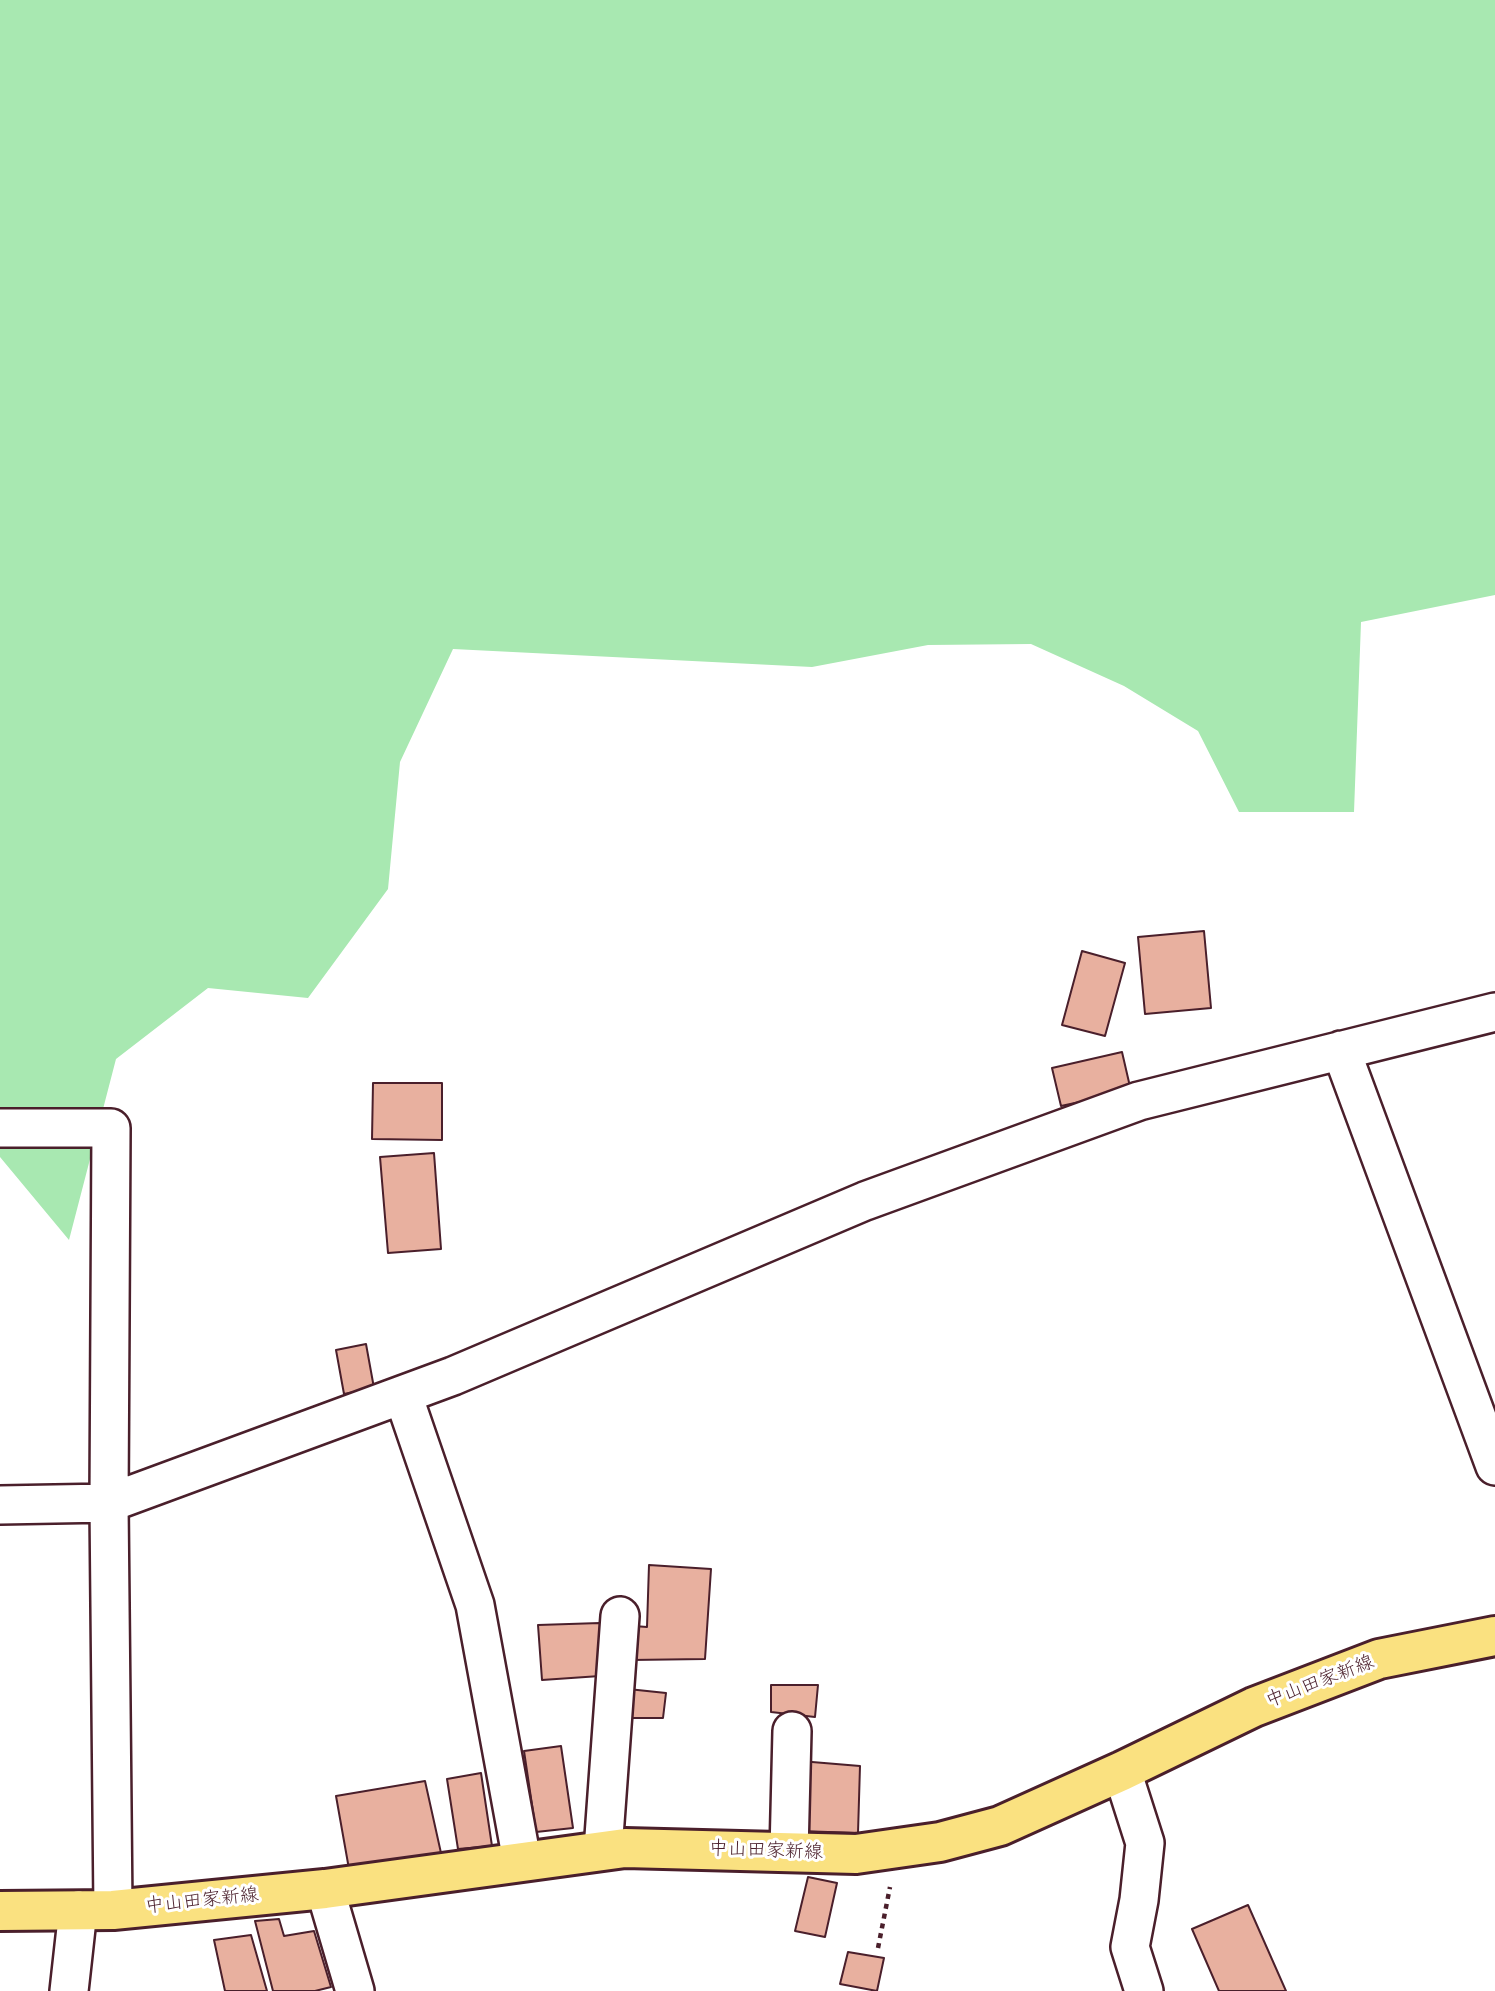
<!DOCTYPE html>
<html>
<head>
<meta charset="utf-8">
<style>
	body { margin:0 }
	canvas { display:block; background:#fff }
</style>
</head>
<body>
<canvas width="1495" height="1991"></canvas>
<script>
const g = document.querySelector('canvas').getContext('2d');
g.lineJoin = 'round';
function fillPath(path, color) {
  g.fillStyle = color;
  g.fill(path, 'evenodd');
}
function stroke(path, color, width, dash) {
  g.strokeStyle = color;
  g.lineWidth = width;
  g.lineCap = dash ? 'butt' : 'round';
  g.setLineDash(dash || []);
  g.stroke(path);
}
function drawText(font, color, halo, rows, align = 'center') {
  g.font = font + ' "Balsamiq Sans","Klee One",sans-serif';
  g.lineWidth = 6;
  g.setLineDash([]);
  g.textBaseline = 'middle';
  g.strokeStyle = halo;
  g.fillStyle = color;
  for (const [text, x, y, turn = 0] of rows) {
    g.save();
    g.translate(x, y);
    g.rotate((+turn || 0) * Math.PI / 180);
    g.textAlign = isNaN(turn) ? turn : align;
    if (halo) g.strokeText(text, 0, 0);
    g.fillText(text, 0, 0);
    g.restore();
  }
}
const green = new Path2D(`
	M0,0H1495V595L1361,622L1354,812H1239L1198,731L1124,686L1031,644L928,645L812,667L453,649L400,762L388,889L308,998L208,988L116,1059L69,1240L0,1157Z`);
const building = new Path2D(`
	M1204,931L1211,1008L1145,1014L1138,937Z
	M1082,951L1125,963L1105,1036L1062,1025Z
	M1122,1052L1131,1091L1061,1106L1052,1068Z
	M373,1083H442V1140L372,1139Z
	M434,1153L441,1249L388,1253L380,1157Z
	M366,1344L374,1388L344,1394L336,1350Z
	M649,1565L711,1569L705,1659L631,1660L634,1626L647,1627Z
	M600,1623V1676L542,1680L538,1625Z
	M771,1685H818L815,1717L771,1712Z
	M628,1689L666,1693L663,1718H625Z
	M561,1746L573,1828L536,1832L524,1751Z
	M800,1761L860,1766L858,1833L798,1831Z
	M481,1773L492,1846L458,1849L447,1779Z
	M425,1781L441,1853L349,1869L336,1796Z
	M808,1877L837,1883L825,1937L795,1931Z
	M1248,1905L1286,1991H1219L1192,1929Z
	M279,1919L284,1936L314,1931L331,1987L315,1991H273L255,1921Z
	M251,1935L267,1991H225L214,1940Z
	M848,1952L884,1958L877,1991L840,1984Z`);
const path = new Path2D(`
	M878,1948L890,1887`);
const minor = new Path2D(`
	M1341,1050L1495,1466
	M0,1128H111L109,1503L113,1910
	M403,1395L475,1605L522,1861
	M0,1505L109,1503L453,1376L865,1201L1139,1101L1495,1012
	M1122,1771L1145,1843L1139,1900L1130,1947L1144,1991
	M603,1850L620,1616
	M789,1852L792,1731
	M325,1889L355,1991
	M69,1991L78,1910`);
const major = new Path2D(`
	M0,1911L113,1910L325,1889L625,1848L856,1854L940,1842L1000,1826L1122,1771L1254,1707L1379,1659L1495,1636`);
const streetNames = [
	["中山田家新線",1320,1682,-21],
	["中山田家新線",766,1851,2],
	["中山田家新線",202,1901,-6]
];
fillPath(green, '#a8e8b1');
fillPath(building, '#e8b09f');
stroke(building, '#4a1f2b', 2);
stroke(minor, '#4a1f2b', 42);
stroke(major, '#4a1f2b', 44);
stroke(path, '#4a1f2b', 4.5, [5, 5]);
stroke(minor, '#fff', 37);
stroke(major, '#fae180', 38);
drawText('19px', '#4a1f2b', '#fff', streetNames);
</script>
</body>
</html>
